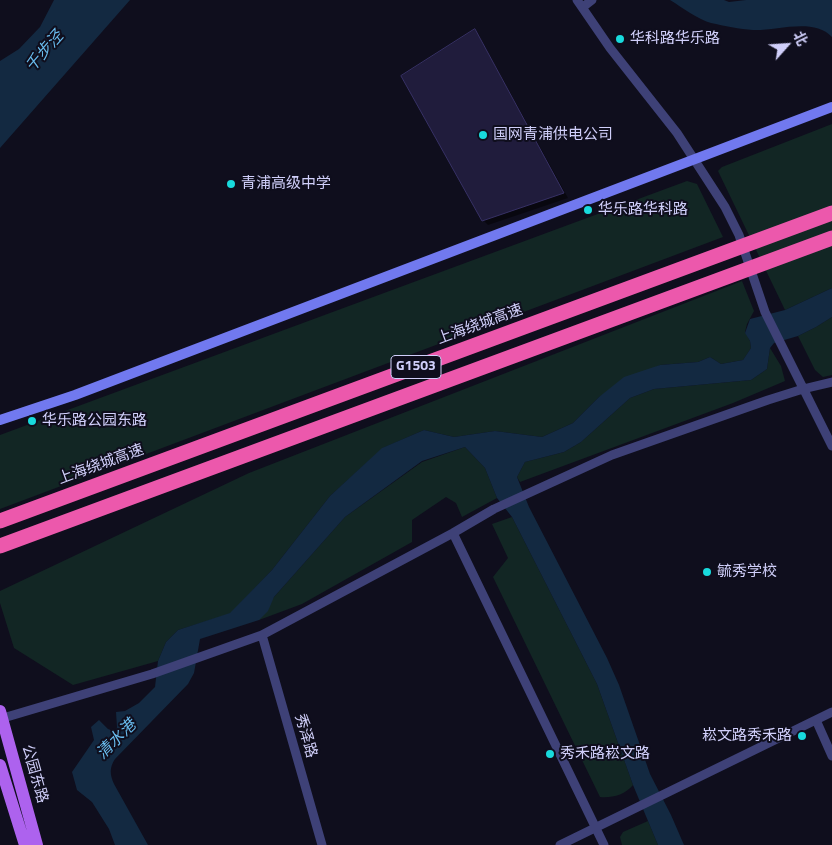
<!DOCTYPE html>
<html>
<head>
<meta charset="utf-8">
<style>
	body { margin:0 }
	#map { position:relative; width:832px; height:845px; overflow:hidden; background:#0f0e1d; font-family:"Titillium Web","Noto Sans SC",sans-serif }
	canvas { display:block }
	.north { position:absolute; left:762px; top:20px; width:50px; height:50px; -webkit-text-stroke:4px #0f0e1d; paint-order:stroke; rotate:64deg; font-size:14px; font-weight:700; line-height:20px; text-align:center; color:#d0cffa }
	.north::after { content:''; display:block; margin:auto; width:18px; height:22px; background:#d0cffa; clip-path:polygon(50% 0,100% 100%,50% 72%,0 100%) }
</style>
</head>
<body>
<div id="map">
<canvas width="832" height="845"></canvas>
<div class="north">北</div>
</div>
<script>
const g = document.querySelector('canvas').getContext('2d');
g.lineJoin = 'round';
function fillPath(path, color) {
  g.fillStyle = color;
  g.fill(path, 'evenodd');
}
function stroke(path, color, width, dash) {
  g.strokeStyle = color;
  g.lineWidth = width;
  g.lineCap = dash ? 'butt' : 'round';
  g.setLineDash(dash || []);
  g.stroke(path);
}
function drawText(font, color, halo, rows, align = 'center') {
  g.font = font + ' "Titillium Web","Noto Sans SC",sans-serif';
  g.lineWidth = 4;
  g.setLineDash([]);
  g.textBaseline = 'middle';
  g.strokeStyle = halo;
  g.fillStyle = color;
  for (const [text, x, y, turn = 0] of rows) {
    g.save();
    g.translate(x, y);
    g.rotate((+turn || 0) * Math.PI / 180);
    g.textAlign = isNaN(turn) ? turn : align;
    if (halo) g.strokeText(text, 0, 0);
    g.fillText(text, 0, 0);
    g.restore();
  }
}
const green = new Path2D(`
	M832,124V288L785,310L718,171L722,167Z
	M687,181L697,184L723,237L0,509V435Z
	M742,281L754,311L747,324L745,332L750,341L751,348L743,360L721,364L710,357L698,362L660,365L599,397L573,423L542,437L495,431L454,437L424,430L383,448L330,496L272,570L230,614L178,630L166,642L158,661L73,685L14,648L0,603V591L249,473Z
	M832,317V375L823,377L815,370L798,336L816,327Z
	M770,348L781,366L785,381L733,403L520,482L517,477L525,462L564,452L581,442L630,398L654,389L751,380L767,369Z
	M465,447L485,468L497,498L462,517L456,503L446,497L412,520V542L302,604L259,620V614L345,517L422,462Z
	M512,517L597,684L633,785C625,795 612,798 600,797L493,577L508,558L492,524Z
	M648,821L658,845H622L620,837L623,832Z`);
const water = new Path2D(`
	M54,0H130L0,148V61L19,49L40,27Z
	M670,0H724L729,2L746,0H832V37C814,17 776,31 753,30C740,29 724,26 711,23C697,19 683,8 670,0Z
	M832,288V317L816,327L798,336L774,343L770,348L767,369L751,380L654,389L630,398L581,442L564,452L525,462L517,477L529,507L607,658L619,685L650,774L671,815L684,845H658L633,785L597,684L512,517L497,498L485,468L465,447L422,461L345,517L274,597L268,611L259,620L200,639L194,673L188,684L115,759C109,768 110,775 114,784L148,845H115L109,829L92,802L77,790L72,772L94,740L91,727L99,720L108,729L116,732L117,727L116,712L125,711L139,703L155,687L158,661L166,642L178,630L230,613L272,570L330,496L382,448L424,430L454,437L495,431L542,437L573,423L599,397L624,377L660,365L698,362L710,357L721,364L743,360L751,348L750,341L745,333L750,319L785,310Z`);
const shadow = new Path2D(`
	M475,31L479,36L568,198L488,225L483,220Z`);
const building = new Path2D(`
	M475,29L564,193L482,221L401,76Z`);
const street = new Path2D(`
	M577,0L610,48L677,133L725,207L739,235L765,312L832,446
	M583,7L592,0
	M453,533L604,845
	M262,635L322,845
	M0,719L152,674L262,635L453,533L494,509L612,455L768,400L803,389L832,382
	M816,720L832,756
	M560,845L832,712`);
const secondary = new Path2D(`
	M0,420L75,395L832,107`);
const primary = new Path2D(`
	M0,711L37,845
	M0,765L25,845`);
const highway = new Path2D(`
	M0,521L832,213
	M0,546L832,238`);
const markers = [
	[620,39,5,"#18dadd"],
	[483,135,5,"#18dadd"],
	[231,184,5,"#18dadd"],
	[588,210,5,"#18dadd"],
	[32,421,5,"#18dadd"],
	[707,572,5,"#18dadd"],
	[802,736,5,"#18dadd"],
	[550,754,5,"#18dadd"]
];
const shields = [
	[416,367,50]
];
const shieldNames = [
	["G1503",416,367]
];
const poiNames = [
	["华科路华乐路",630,39],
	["国网青浦供电公司",493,135],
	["青浦高级中学",241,184],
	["华乐路华科路",598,210],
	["华乐路公园东路",42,421],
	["毓秀学校",717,572],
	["崧文路秀禾路",792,736,"right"],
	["秀禾路崧文路",560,754]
];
const streetNames = [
	["上海绕城高速",480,325,-20],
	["上海绕城高速",101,465,-20],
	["秀泽路",305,736,74],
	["公园东路",34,774,74]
];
const waterNames = [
	["千步泾",45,52,-49],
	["清水港",117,740,-45]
];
fillPath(green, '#122624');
fillPath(water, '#132941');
fillPath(shadow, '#0007');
fillPath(building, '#201c3c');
stroke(building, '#373165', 1);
stroke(street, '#3e4177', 9);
stroke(secondary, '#7179ef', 10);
stroke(primary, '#ad62ee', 12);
stroke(highway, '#ec58ac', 15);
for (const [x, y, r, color] of markers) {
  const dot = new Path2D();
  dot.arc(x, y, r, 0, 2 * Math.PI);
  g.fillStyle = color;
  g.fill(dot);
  stroke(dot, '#0f0e1d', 2);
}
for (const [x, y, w] of shields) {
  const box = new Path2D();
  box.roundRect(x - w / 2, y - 11.5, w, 23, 4);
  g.fillStyle = '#0f0e1d';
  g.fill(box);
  stroke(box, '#d0cffa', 1);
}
drawText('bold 14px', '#d0cffa', null, shieldNames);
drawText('15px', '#d0cffa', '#0f0e1d', poiNames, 'left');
drawText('15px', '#d0cffa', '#0f0e1d', streetNames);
drawText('italic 16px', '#69bcee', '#0f0e1d', waterNames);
</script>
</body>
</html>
